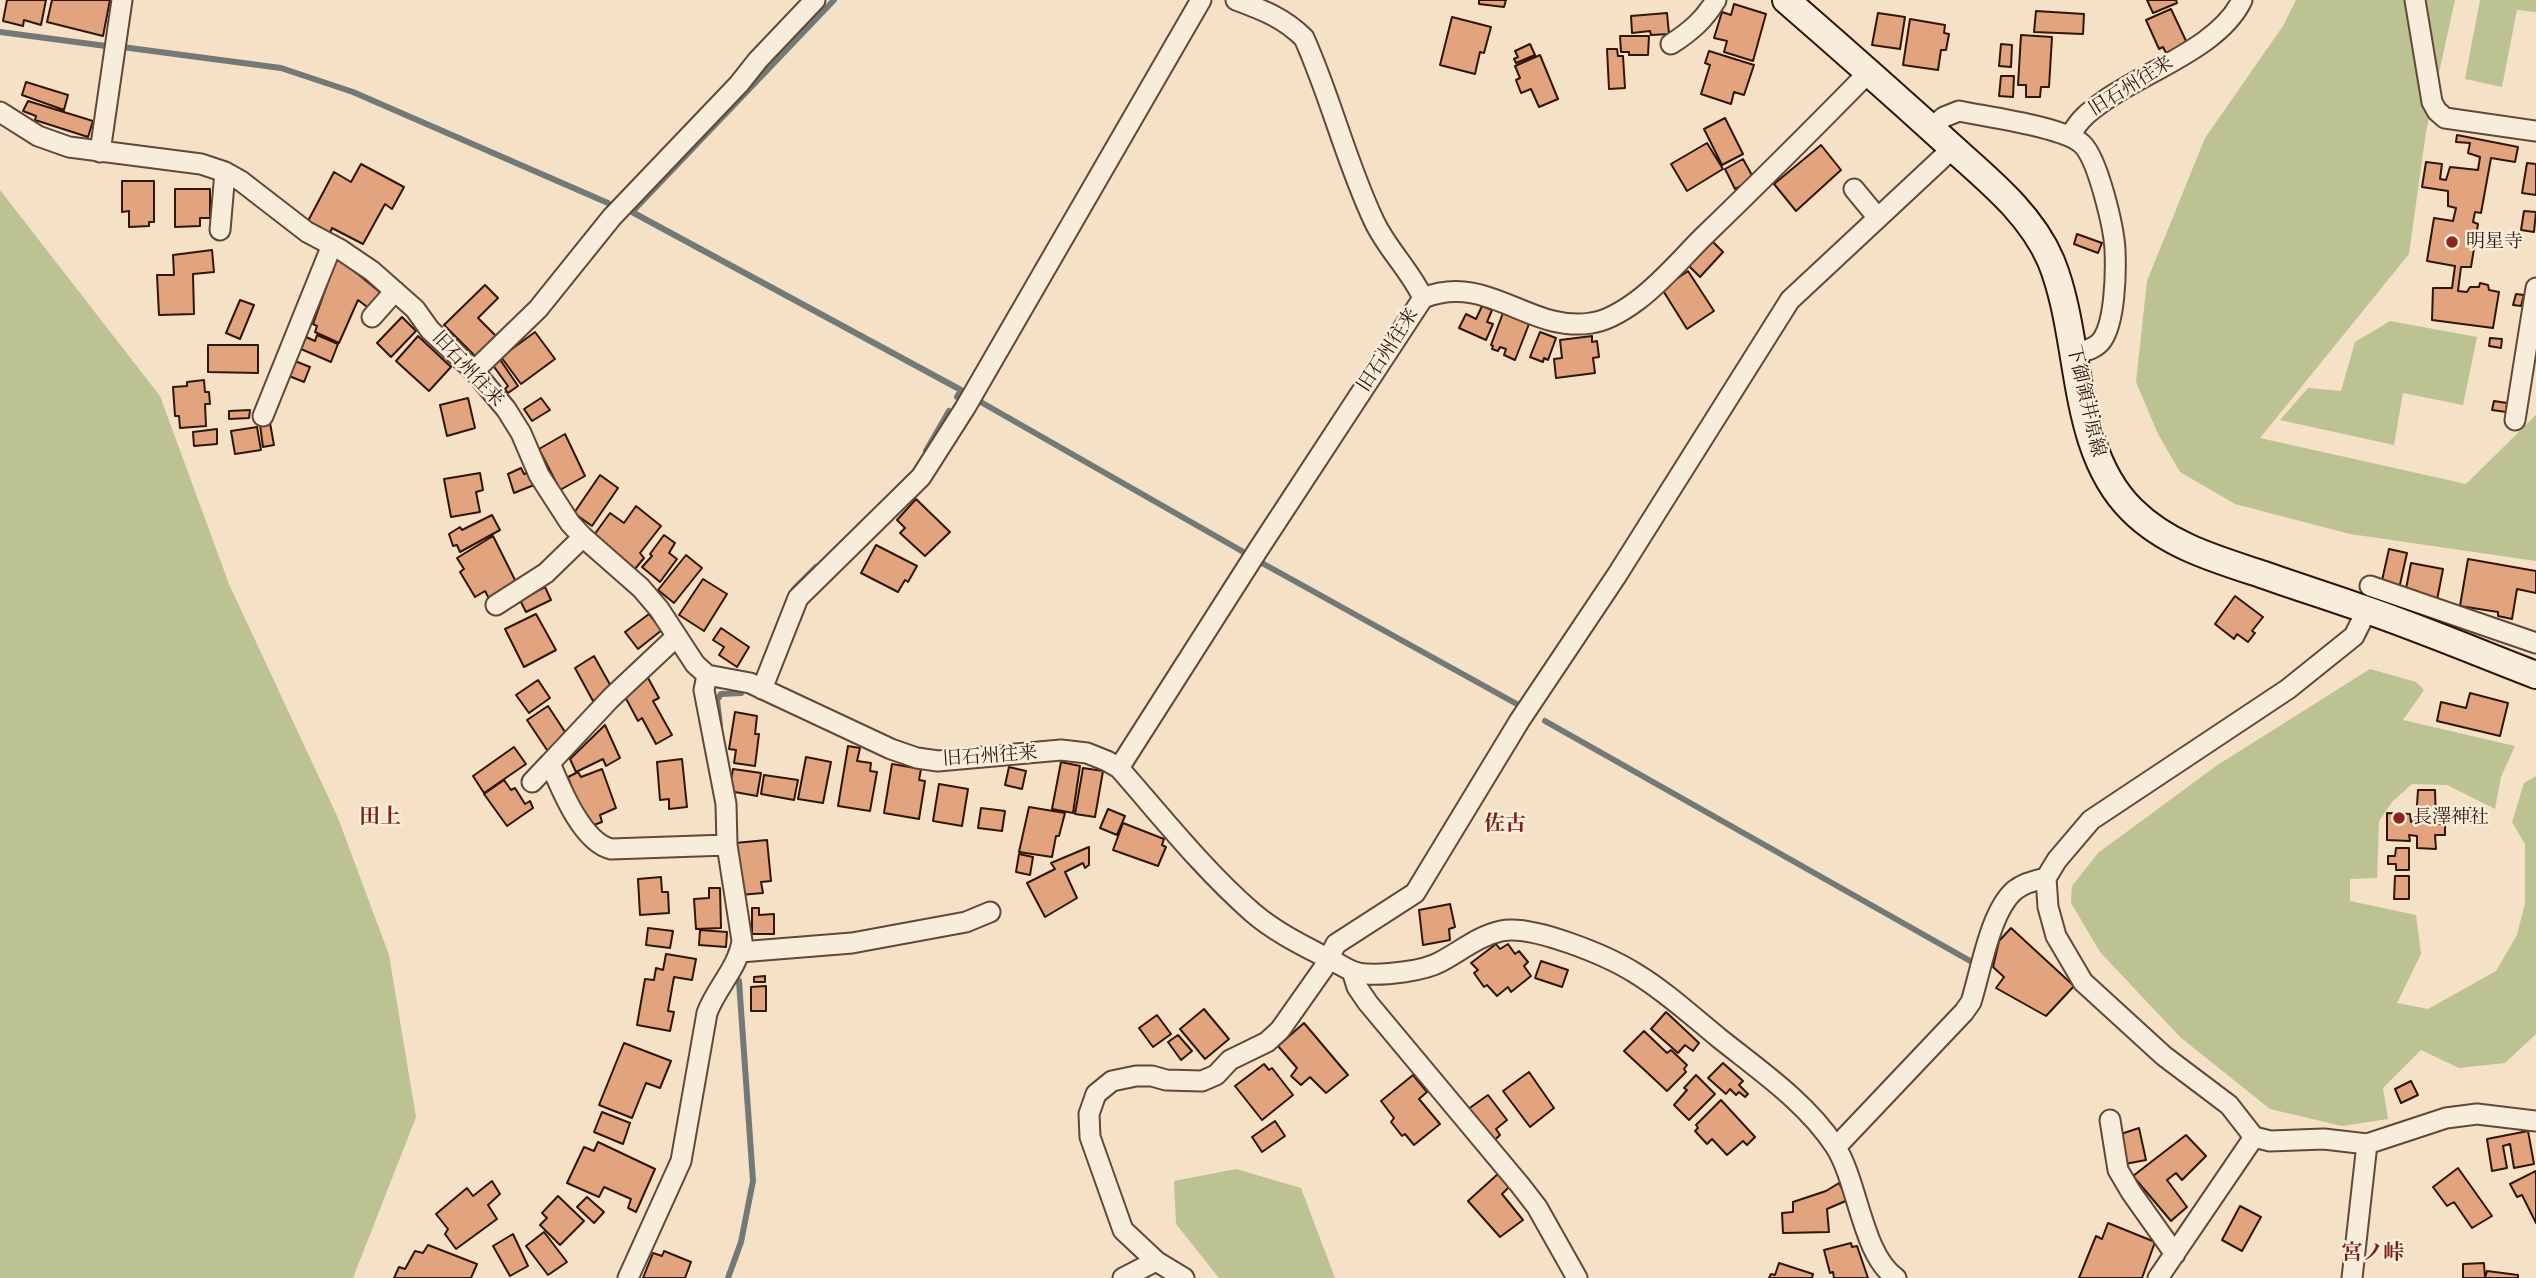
<!DOCTYPE html>
<html>
<head>
<meta charset="utf-8">
<style>
	body { margin:0 }
	canvas { display:block; background:#f4e1c6 }
</style>
</head>
<body>
<canvas width="2536" height="1278"></canvas>
<script>
const g = document.querySelector('canvas').getContext('2d');
g.lineJoin = 'round';
function fillPath(path, color) {
  g.fillStyle = color;
  g.fill(path, 'evenodd');
}
function stroke(path, color, width, dash) {
  g.strokeStyle = color;
  g.lineWidth = width;
  g.lineCap = dash ? 'butt' : 'round';
  g.setLineDash(dash || []);
  g.stroke(path);
}
function drawText(font, color, halo, rows, align = 'center') {
  g.font = font + ' "Libre Caslon Text","Noto Serif JP",serif';
  g.lineWidth = 5;
  g.setLineDash([]);
  g.textBaseline = 'middle';
  g.strokeStyle = halo;
  g.fillStyle = color;
  for (const [text, x, y, turn = 0] of rows) {
    g.save();
    g.translate(x, y);
    g.rotate((+turn || 0) * Math.PI / 180);
    g.textAlign = isNaN(turn) ? turn : align;
    if (halo) g.strokeText(text, 0, 0);
    g.fillText(text, 0, 0);
    g.restore();
  }
}
const green = new Path2D(`
	M2296,0H2455L2426,132L2409,254L2260,438L2466,484L2536,415V561L2350,534L2235,504L2180,472L2158,434L2136,382L2147,281L2205,138L2283,26Z
	M2480,0H2536V12L2517,10L2502,87L2465,79Z
	M0,190L160,396L229,584L338,818L389,955L416,1117L353,1278H0Z
	M2390,321L2477,337L2463,405L2403,393L2394,445L2280,420L2308,388L2341,391L2355,342Z
	M2370,669L2416,682L2424,690L2403,720L2515,746L2501,777L2495,809L2447,785L2412,784L2393,801L2379,821L2377,878L2350,879V901L2416,915L2421,954L2397,1003L2428,1009L2496,971L2517,935L2525,903V844L2512,822L2524,783L2536,776V1034L2505,1063L2459,1068L2421,1050L2383,1088L2388,1119L2342,1126L2270,1109L2180,1037L2100,952L2071,903L2072,886L2098,853L2216,766Z
	M1236,1169L1301,1188L1335,1278H1219L1176,1224L1174,1181Z`);
const stream = new Path2D(`
	M834,0L632,212L961,390L957,397
	M0,32L106,46
	M122,47L281,68L353,92L608,203
	M979,401L1247,554
	M926,451L949,411
	M1262,563L1524,708
	M794,589L816,567
	M1545,721L1972,962
	M720,725L717,700L721,694L741,693
	M728,1278L741,1242L753,1181L739,981`);
const building = new Path2D(`
	M7,0H46L41,25L24,20L23,26L3,21Z
	M52,0H110L103,36L47,22Z
	M1479,0H1506L1504,7L1479,4Z
	M2147,0H2176L2177,3L2153,13Z
	M1734,4L1766,14L1753,61L1724,52L1727,41L1714,38L1722,12L1731,15Z
	M2171,9L2187,43L2166,53L2163,47L2159,49L2146,20Z
	M2036,11L2084,14L2083,34L2034,32Z
	M1667,13L1669,34L1651,35L1650,31L1632,33L1631,16Z
	M1878,13L1905,17L1900,49L1872,45Z
	M1452,17L1491,27L1484,53L1480,52L1475,74L1440,65Z
	M1910,19L1945,25L1944,33L1949,34L1946,50H1941L1938,70L1903,65Z
	M2021,35L2052,37L2049,87H2041L2040,97H2026V85H2018Z
	M1620,36H1649L1648,55H1629V52H1621Z
	M1530,44L1535,55L1516,63L1514,59L1518,57L1515,51Z
	M2001,44L2012,45L2011,67L1999,66Z
	M1607,49H1617L1618,56H1623L1625,88L1609,89Z
	M1709,51L1754,65L1744,95L1734,92L1731,104L1701,94L1710,65L1705,63Z
	M1540,55L1558,99L1539,107L1531,89L1521,93L1516,80L1520,78L1515,66Z
	M2001,76H2014L2013,97L1999,96Z
	M26,82L68,95L64,110L22,95Z
	M28,101L93,121L88,137L35,120L36,116L23,111Z
	M1725,118L1743,154L1722,165L1704,129Z
	M2457,135L2518,147L2515,162L2491,158L2481,213L2475,212L2473,222L2478,224L2471,267H2461L2458,291L2467,292L2470,287H2479L2480,283L2488,285L2489,290L2499,292L2493,328L2432,320L2433,288H2452L2455,266L2427,261L2434,218L2453,221L2456,208L2448,206V191L2422,187L2426,162L2442,164L2440,179L2446,180L2450,167L2478,170L2480,157L2468,153L2470,143L2456,142Z
	M1707,143L1723,169L1687,191L1671,164Z
	M1821,145L1841,170L1796,211L1774,184Z
	M1743,159L1754,179L1735,189L1725,169Z
	M2527,163L2536,164V195L2522,193Z
	M361,164L404,187L392,209L385,204L363,244L332,228L330,233L308,221L334,172L351,182Z
	M122,181H154V222H149V226L129,227V211L122,212Z
	M175,189H210V218H200V226L175,227Z
	M2524,211L2536,212L2534,232L2521,230Z
	M2077,234L2102,243L2098,253L2074,244Z
	M1712,241L1723,252L1700,277L1688,265Z
	M212,250L214,272L193,274L194,314L159,315L157,275H174L173,255Z
	M337,257L381,293L370,309L358,300L339,343L315,332L317,326L313,324Z
	M1688,271L1714,311L1687,329L1662,289Z
	M485,285L498,298L478,318L500,340L480,361L444,325Z
	M2516,294L2524,295L2521,306L2513,305Z
	M240,300L254,305L240,339L226,333Z
	M1482,306L1492,310L1487,322L1493,324L1486,340L1459,328L1466,314L1476,319Z
	M1503,313L1529,324L1515,360L1504,355L1506,349L1500,347L1498,351L1492,349L1493,346L1491,345Z
	M402,317L416,331L391,357L377,343Z
	M535,332L555,359L521,384L501,357Z
	M1540,332L1556,338L1548,360L1544,358L1543,362L1530,357Z
	M317,335L338,344L331,362L301,349L306,337L315,341Z
	M418,336L451,367L429,391L396,361Z
	M1592,336V342L1597,341L1599,357L1593,358L1595,373L1556,378L1554,359L1562,358L1560,340Z
	M2490,338L2502,339L2501,348L2489,346Z
	M208,345H258V373L208,372Z
	M499,358L518,386L508,393L505,389L508,386L492,364Z
	M295,361L310,367L304,382L289,376Z
	M204,380L205,392H209L210,404H205L206,426L180,428L179,416H175L173,387L187,386V382Z
	M468,398L475,428L447,436L440,405Z
	M541,398L550,410L532,421L524,409Z
	M2494,401L2507,403L2506,412L2492,410Z
	M250,410L249,418L229,419V411Z
	M270,423L274,445L263,447L260,425Z
	M257,427L261,450L235,454L231,431Z
	M217,429V444L194,446L193,432Z
	M565,434L585,476L560,490L539,449Z
	M521,468L524,474L530,472L534,485L514,493L508,474Z
	M480,473L483,490L476,492L480,512L451,517L444,479Z
	M600,475L618,488L592,526L574,513Z
	M916,499L950,532L925,556L900,533L905,528L897,520Z
	M636,506L661,526L640,553L644,558L635,569L594,535L610,513L624,523Z
	M492,515L500,530L460,552L457,545L453,546L449,534L460,527L462,530Z
	M664,535L675,543L669,553L677,559L660,582L642,567L652,556L650,554Z
	M493,536L519,588L492,604L485,591L475,597L460,572L464,569L457,558Z
	M876,545L917,566L908,582L905,580L898,592L861,573Z
	M2389,549L2407,553L2399,589L2381,585Z
	M686,555L702,568L674,603L658,590Z
	M2468,559L2536,571V593L2517,589L2512,619L2498,616V612L2460,606Z
	M2411,563L2443,569L2437,600L2405,594Z
	M703,579L727,594L704,631L679,615Z
	M545,587L551,600L526,612L520,600Z
	M2235,596L2263,617L2252,631L2255,633L2248,642L2237,634L2234,639L2215,624Z
	M536,614L556,650L524,667L505,629Z
	M649,614L662,630L638,649L625,632Z
	M721,628L749,647L737,667L719,655L724,647L713,640Z
	M594,656L613,690L593,701L575,668Z
	M647,676L659,698L653,701L672,735L656,744L642,718L638,721L623,693Z
	M538,680L550,698L529,713L516,695Z
	M2470,693L2508,703L2500,736L2437,721L2441,702L2466,708Z
	M548,706L569,738L549,753L527,720Z
	M735,712L757,716L755,734H759L755,766L734,763L736,750L729,749Z
	M605,725L620,758L606,766L603,759L576,772L570,759Z
	M848,746L860,748L857,761L871,763L870,771L877,772L870,811L838,806Z
	M514,747L526,764L484,793L473,776Z
	M806,757L831,762L823,803L798,799Z
	M682,759L687,807L669,809V799L660,800L657,762Z
	M1061,762L1080,766L1073,813L1052,809Z
	M892,764L921,769L919,780L925,781L919,819L884,813Z
	M1009,767L1026,771L1022,789L1005,785Z
	M1083,768L1103,771L1095,817L1075,814Z
	M602,769L616,808L600,815L602,822L591,826L584,811L581,813L568,777L578,772L581,777Z
	M733,769L761,773L757,796L729,791Z
	M764,775L798,780L794,800L761,794Z
	M504,780L511,790L515,788L525,804L530,801L533,808L507,826L484,794Z
	M939,784L968,789L962,826L933,821Z
	M2418,790H2435L2436,823L2445,824V835H2435L2436,849L2417,848V836L2409,835L2410,841L2387,840V813L2410,814L2411,822L2416,821Z
	M1029,807L1065,813L1059,836H1056L1052,857L1019,852Z
	M981,808L1005,811L1002,831L978,828Z
	M2469,808L2479,809L2478,821H2468Z
	M1108,809L1125,816L1117,835L1100,828Z
	M1123,823L1164,839L1162,845L1166,847L1158,866L1113,850Z
	M767,840L771,881L761,882L763,893L740,895L735,843Z
	M1089,847V865L1085,868L1083,863L1065,872L1077,898L1045,917L1027,883L1055,869L1051,863Z
	M2396,848H2409V870H2396V864H2388V856H2395Z
	M1019,854L1033,857L1030,875L1016,872Z
	M2395,876H2409V899H2394Z
	M661,877L662,892H668L669,913L640,915L638,879Z
	M709,888H720L721,928L696,929L694,899L709,898Z
	M1450,904L1455,927L1449,929L1450,940L1423,945L1419,910Z
	M752,908H759V915L774,914V934H752Z
	M648,928L673,931L670,948L646,945Z
	M2011,928L2074,986L2046,1016L1996,988L2004,977L1993,967L1999,941Z
	M700,930L727,932L726,947L699,945Z
	M1496,944L1500,949L1508,944L1515,954L1519,951L1528,962L1524,966L1531,976L1511,992L1508,987L1497,996L1487,985L1484,987L1474,973L1478,970L1471,963Z
	M666,954L696,959L692,980L674,977L668,1011L674,1012L670,1031L637,1025L645,979L654,980L656,968L663,970Z
	M1541,961L1568,970L1562,987L1535,978Z
	M765,976V982H754V977Z
	M766,986V1011H751V987Z
	M1204,1009L1229,1039L1205,1059L1180,1029Z
	M1666,1012L1699,1043L1693,1051L1685,1045L1678,1053L1651,1029Z
	M1157,1015L1171,1034L1153,1047L1139,1028Z
	M1304,1023L1348,1075L1326,1093L1310,1077L1301,1085L1291,1076L1297,1068L1278,1046Z
	M1644,1031L1667,1053L1671,1050L1687,1065L1684,1069L1686,1072L1667,1091L1624,1051Z
	M1178,1035L1192,1051L1181,1060L1168,1042Z
	M624,1043L671,1061L660,1088L646,1083L632,1118L599,1105Z
	M1723,1063L1743,1081L1739,1085L1748,1094L1745,1097L1739,1092L1736,1095L1730,1089L1726,1094L1708,1078Z
	M1264,1064L1269,1070L1272,1068L1293,1095L1262,1120L1235,1086Z
	M1529,1072L1554,1108L1530,1127L1503,1091Z
	M1413,1075L1427,1092L1419,1099L1440,1124L1414,1145L1405,1134L1402,1136L1391,1122L1394,1118L1381,1101Z
	M1696,1075L1715,1094L1689,1120L1674,1105L1687,1090L1684,1088Z
	M2411,1081L2418,1095L2401,1103L2395,1089Z
	M1488,1095L1507,1120L1496,1129L1500,1135L1490,1144L1464,1112Z
	M1721,1100L1755,1137L1747,1145L1743,1141L1727,1155L1712,1139L1707,1144L1695,1131L1698,1128L1696,1125Z
	M602,1112L630,1123L623,1144L594,1132Z
	M1275,1121L1285,1136L1262,1152L1252,1137Z
	M2139,1128L2146,1160L2125,1164L2118,1135Z
	M2528,1131L2534,1164L2514,1168L2510,1144L2503,1146L2507,1168L2492,1171L2487,1139Z
	M2186,1135L2206,1156L2182,1180L2176,1173L2167,1180L2187,1207L2171,1221L2133,1176Z
	M598,1142L655,1169L636,1212L628,1208L631,1199L604,1187L599,1197L567,1183L584,1147L594,1151Z
	M2458,1168L2492,1216L2472,1228L2454,1202L2447,1206L2433,1187Z
	M2536,1171V1223L2522,1195L2517,1197L2510,1184Z
	M1499,1173L1510,1186L1502,1194L1523,1220L1500,1237L1468,1201Z
	M492,1181L500,1194L488,1205L497,1219L456,1249L445,1234L448,1229L436,1214L467,1188L473,1196Z
	M1839,1183L1848,1200L1827,1209L1829,1232L1783,1233L1782,1213L1793,1212V1202L1826,1191Z
	M558,1196L584,1221L560,1245L540,1225L547,1218L542,1213Z
	M587,1197L604,1212L594,1223L577,1207Z
	M2240,1206L2261,1217L2242,1251L2222,1240Z
	M2108,1223L2155,1242L2142,1278H2079L2096,1236L2102,1239Z
	M544,1232L567,1262L548,1275L526,1246Z
	M513,1234L528,1266L510,1276L493,1246Z
	M1851,1243L1852,1247L1857,1246L1868,1278H1834L1833,1272L1830,1273L1824,1250Z
	M428,1245L477,1264L471,1278H394L399,1267L405,1269L415,1251L423,1253Z
	M664,1251L691,1262L685,1278H643L653,1253L662,1256Z
	M1779,1263L1813,1274L1812,1278H1769L1771,1274L1775,1275Z
	M2484,1263L2485,1278H2463V1264Z
	M2487,1271L2518,1275V1278H2485Z`);
const street = new Path2D(`
	M1236,0C1263,10 1284,18 1304,38C1331,98 1346,162 1374,221C1387,249 1410,270 1423,298
	M2415,0L2432,102L2437,111L2445,118L2536,131
	M1671,44C1690,32 1704,20 1716,0
	M0,112L38,136L69,147L201,164L225,172L241,181L307,232L341,250L372,271L415,309L430,330L474,371L506,409L521,433L539,475L570,523L583,537L641,588L659,609L695,664L707,675L750,683L891,749L917,758L938,761L1061,750L1087,753L1107,761L1119,768C1162,817 1203,869 1252,912C1275,932 1302,945 1329,959C1342,965 1352,974 1367,974C1387,975 1424,971 1440,962C1461,951 1478,936 1501,931C1532,924 1608,956 1635,973C1665,991 1692,1016 1719,1038C1759,1070 1806,1102 1835,1146C1858,1181 1862,1255 1896,1278
	M1931,128L1944,117L1959,111C1987,117 2064,127 2082,144C2098,159 2114,228 2115,250C2116,273 2115,322 2102,340C2096,349 2084,351 2074,354
	M2071,135C2079,119 2090,111 2104,101C2146,71 2220,47 2242,0
	M100,152L122,0
	M1854,189L1878,218
	M220,230L225,172
	M372,317L395,291
	M474,371L538,309L612,217L739,84L758,60L815,0
	M263,416L332,245
	M2515,420L2536,288
	M2370,586L2536,643
	M496,605L546,573L583,537
	M2367,610L2354,636L2288,689L2091,820L2057,860L2046,878L2048,907L2056,936L2083,982L2164,1056L2229,1105L2254,1137L2270,1141L2324,1139L2367,1144L2446,1118L2477,1114L2536,1121
	M677,636L611,698L550,763C561,789 582,842 611,849L727,845
	M762,689L798,598L921,477L965,408L1201,0
	M1119,768L1258,550L1423,298C1488,272 1529,333 1591,323C1607,321 1626,309 1638,300C1662,282 1682,258 1703,237C1759,183 1814,128 1868,73
	M532,782L550,763
	M740,952L852,943L966,922L990,912
	M1352,971L1357,987L1368,1003L1520,1185L1537,1207L1577,1278
	M2110,1120L2118,1170L2131,1192L2175,1254
	M1836,1147L1964,1012L1971,1002C1981,971 1990,911 2015,890C2024,883 2036,880 2046,878
	M628,1278L681,1161L707,1013C716,988 738,968 742,941L727,845L726,804L704,690L707,675
	M1123,1278L1156,1261
	M1184,1278L1156,1261L1123,1230L1090,1137L1089,1114L1096,1094L1112,1081L1136,1076H1152L1166,1080L1202,1081L1216,1075L1230,1060L1267,1042L1280,1030L1323,969L1336,944L1415,893L1520,720L1617,575L1790,300L1953,148
	M2158,1278L2254,1137
	M2352,1278L2367,1144`);
const secondary = new Path2D(`
	M1786,0C1839,46 1892,93 1944,140C1982,175 2030,211 2051,261C2083,339 2069,448 2132,510C2167,545 2215,559 2261,574C2295,586 2330,597 2364,609C2422,629 2479,653 2536,675`);
const markers = [
	[2452,242,7,"#8f2418"],
	[2399,818,7,"#8f2418"]
];
const streetNames = [
	["旧石州往来",2131,86,-32],
	["旧石州往来",1388,350,-57],
	["旧石州往来",468,369,47],
	["下御領井原線",2086,401,77],
	["旧石州往来",990,756,-4]
];
const poiNames = [
	["明星寺",2466,242],
	["長澤神社",2413,818]
];
const neighbourhoodNames = [
	["田上",380,817],
	["佐古",1505,824],
	["宮ノ峠",2373,1253]
];
fillPath(green, '#bdc293');
stroke(stream, '#737975', 6);
fillPath(building, '#e1a47f');
stroke(building, '#301508', 2);
stroke(street, '#614838', 23);
stroke(secondary, '#301508', 30);
stroke(street, '#f8ecda', 19);
stroke(secondary, '#f8ecda', 26);
for (const [x, y, r, color] of markers) {
  const dot = new Path2D();
  dot.arc(x, y, r, 0, 2 * Math.PI);
  g.fillStyle = color;
  g.fill(dot);
  stroke(dot, '#f8ecda', 2.5);
}
drawText('19px', '#301508', '#f8ecda', streetNames);
drawText('19px', '#301508', '#f8ecda', poiNames, 'left');
drawText('bold 21px', '#7a1f14', '#f8ecda', neighbourhoodNames);
</script>
</body>
</html>
